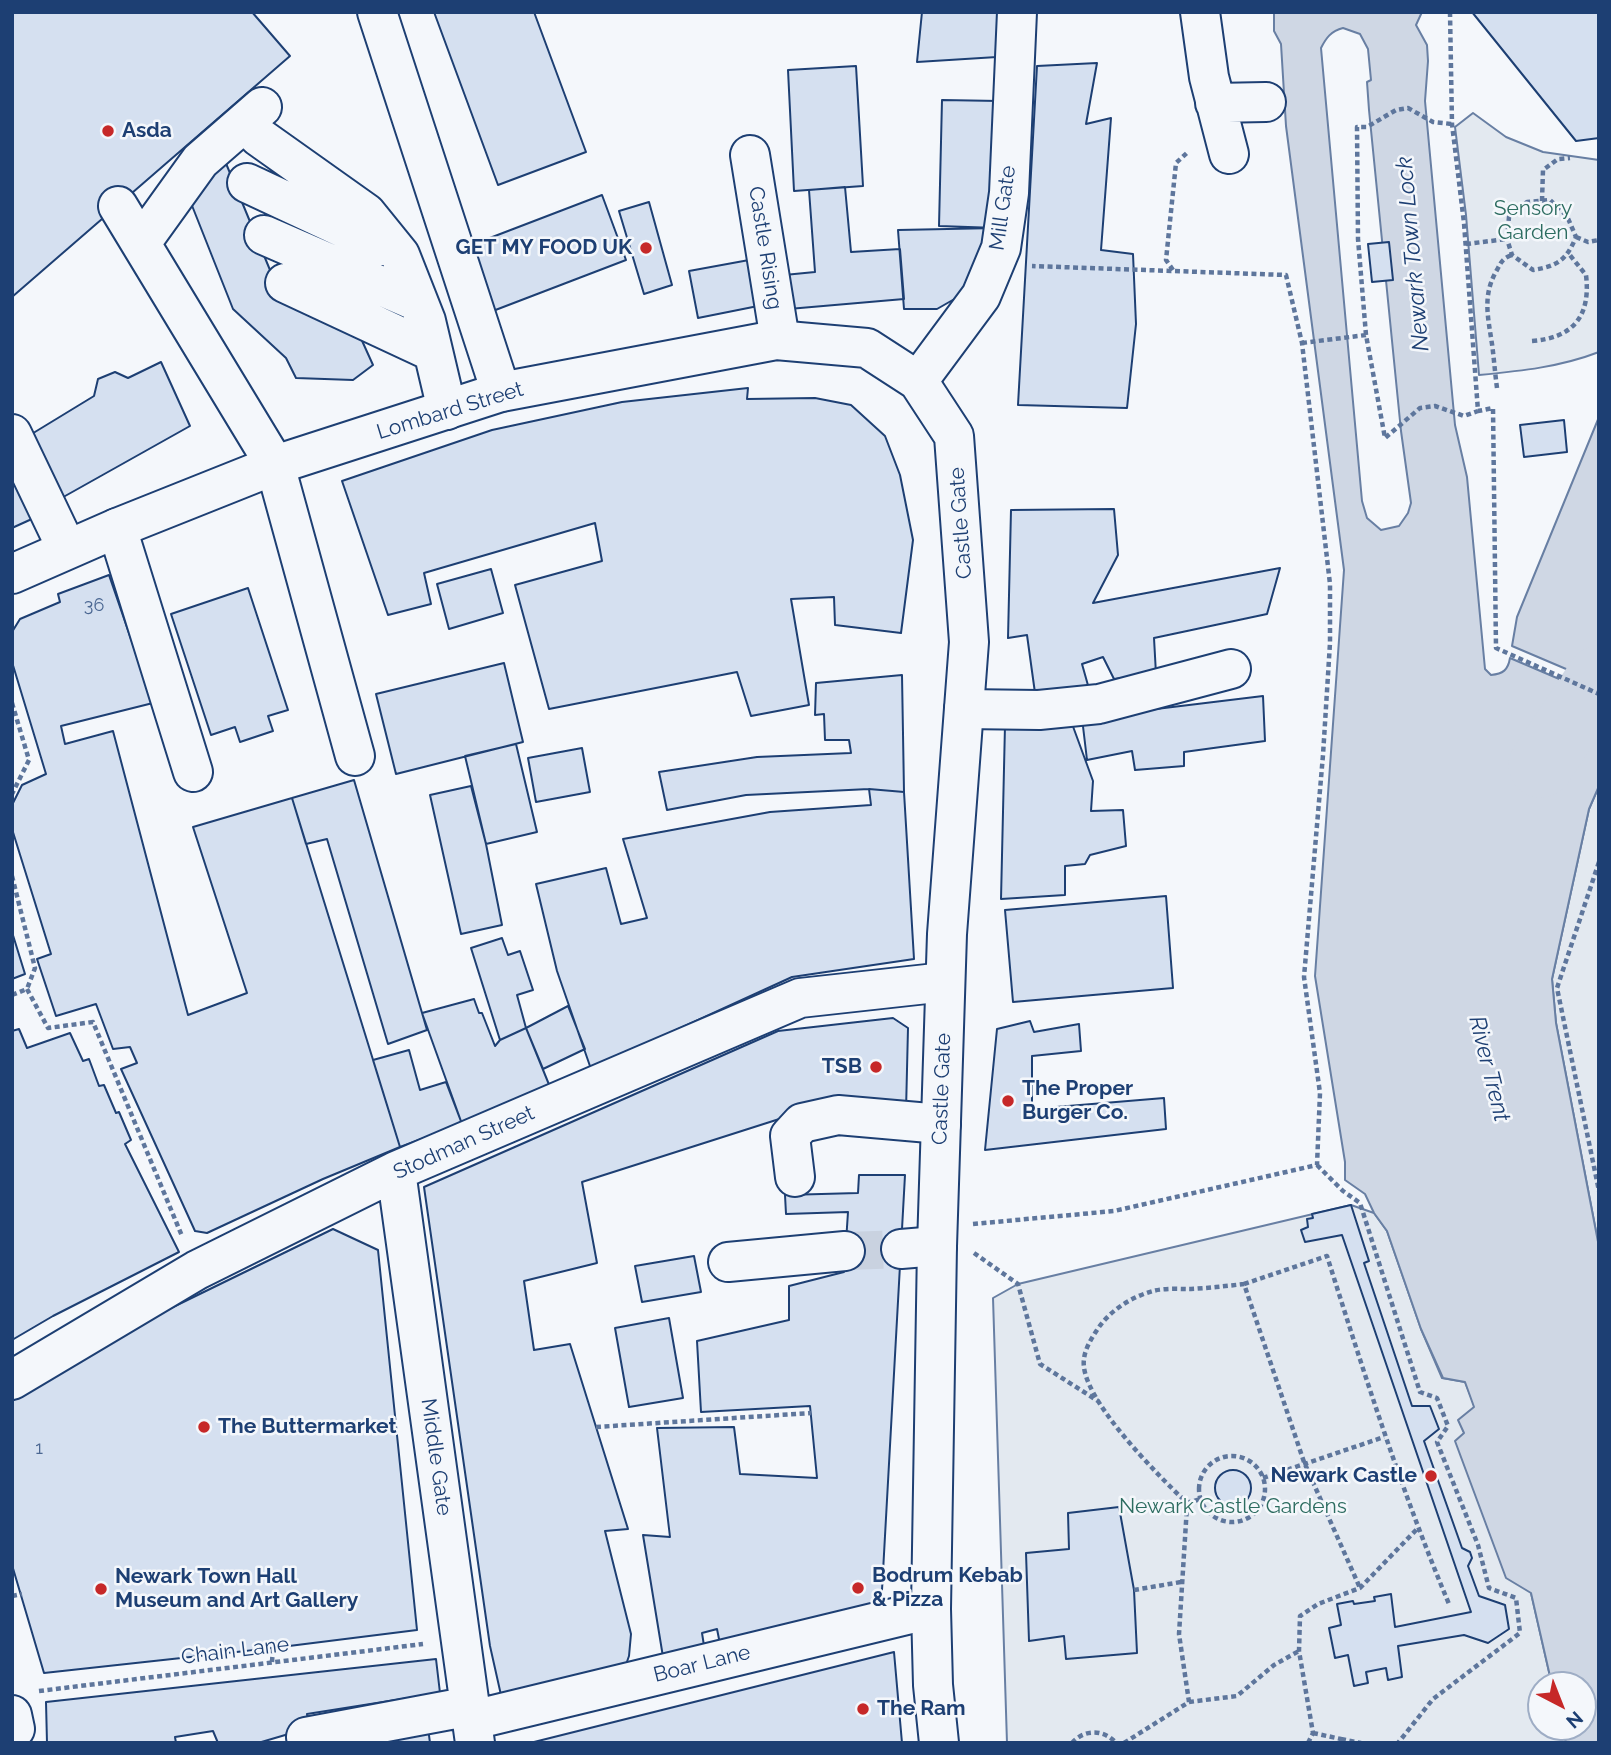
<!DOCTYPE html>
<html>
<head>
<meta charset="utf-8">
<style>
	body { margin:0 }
	#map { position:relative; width:1611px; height:1755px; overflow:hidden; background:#f4f7fb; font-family:Raleway,sans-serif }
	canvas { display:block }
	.frame { position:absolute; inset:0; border:14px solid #1d3f73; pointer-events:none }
	.north { position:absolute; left:1527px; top:1671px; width:70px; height:70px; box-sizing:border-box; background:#f4f7fb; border:2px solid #9eadc5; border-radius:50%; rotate:138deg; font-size:19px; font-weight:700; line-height:28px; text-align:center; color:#1d3f73 }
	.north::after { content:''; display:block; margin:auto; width:24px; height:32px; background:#c62828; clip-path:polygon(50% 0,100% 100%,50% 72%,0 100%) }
</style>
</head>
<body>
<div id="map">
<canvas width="1611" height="1755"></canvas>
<div class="frame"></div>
<div class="north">N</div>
</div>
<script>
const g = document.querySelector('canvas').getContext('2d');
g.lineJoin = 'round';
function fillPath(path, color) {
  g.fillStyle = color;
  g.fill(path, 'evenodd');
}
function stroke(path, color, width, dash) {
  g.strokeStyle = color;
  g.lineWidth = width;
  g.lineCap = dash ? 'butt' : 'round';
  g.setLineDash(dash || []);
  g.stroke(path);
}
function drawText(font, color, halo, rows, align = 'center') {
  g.font = font + ' Raleway,sans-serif';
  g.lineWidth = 5;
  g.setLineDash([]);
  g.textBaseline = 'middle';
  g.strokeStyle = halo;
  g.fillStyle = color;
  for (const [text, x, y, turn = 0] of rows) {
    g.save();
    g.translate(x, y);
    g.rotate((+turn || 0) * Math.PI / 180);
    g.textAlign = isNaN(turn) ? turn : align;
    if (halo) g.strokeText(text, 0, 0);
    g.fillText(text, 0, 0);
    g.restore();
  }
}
const green = new Path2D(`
	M1473,113L1506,137L1543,152L1599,160V352C1560,367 1521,371 1479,375L1466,215L1455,127Z
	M1599,786V1247L1556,1023L1552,979L1589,809Z
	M1351,1205L1374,1213L1387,1231L1421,1329L1442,1378L1465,1382L1475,1407L1459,1420L1531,1593L1552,1685H1541V1727H1563L1566,1743H1007L993,1298L1018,1284Z`);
const water = new Path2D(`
	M1274,12H1422L1416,25L1427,45L1428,61L1425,101L1455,425L1467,477L1485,669L1491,675C1503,674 1508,670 1510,658L1599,696V786L1589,809L1552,979L1556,1023L1599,1247V1743H1566L1563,1727H1583V1685H1552L1531,1593L1506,1578L1455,1441L1464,1433L1458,1420L1474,1407L1465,1382L1443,1378L1421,1329L1387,1231L1374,1213L1365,1194L1345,1180V1162L1315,976L1344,570L1286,126L1281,44L1274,31ZM1343,28L1360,34L1368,49L1371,80L1367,82L1369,110L1401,431L1411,503L1408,513L1399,526L1381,530L1367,518L1362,501L1321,48C1326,38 1331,31 1343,28Z
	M1599,417V683L1512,646L1517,617Z`);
const river = new Path2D(`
	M1541,765L1599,678`);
const building = new Path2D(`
	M12,12H252L290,56L12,297Z
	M434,12H534L586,152L498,185Z
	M922,12H998L997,57L917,62Z
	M1472,12H1599V138L1576,141Z
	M1097,63L1086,124L1111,118L1101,250L1133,254L1136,324L1127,408L1018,405L1037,66Z
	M856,66L863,186L794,191L788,70Z
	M942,100L999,101L997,228L939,226Z
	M225,161L277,287L354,323L373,365L353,380L296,378L286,358L233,309L189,198Z
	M845,187L851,252L900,249L904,299L777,310L774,276L815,272L809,190Z
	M602,195L626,260L485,314L461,249Z
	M649,202L672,285L644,294L619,211Z
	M997,228L965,293L937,309H904L898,230Z
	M1389,242L1393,280L1372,282L1368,244Z
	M760,258L768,304L698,318L689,271Z
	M161,362L190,426L58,500L30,435L94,396L98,379L115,372L128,378Z
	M748,388L747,399L815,398L851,405L885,436L900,475L913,540L901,633L835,625L834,597L791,599L809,705L751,716L737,672L549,709L515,585L602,561L595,523L424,573L431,604L388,615L342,481L492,430L622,402Z
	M1564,420L1567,452L1524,457L1520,425Z
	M12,468L34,518L12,528Z
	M1114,509L1118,555L1093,603L1280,568L1267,614L1154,638L1156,674L1114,679L1103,657L1082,664L1091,696L1035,693L1027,635L1008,638L1011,510Z
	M491,569L503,613L449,629L437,584Z
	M109,575L153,703L61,726L65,744L113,731L188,1015L247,993L193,827L292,798L400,1147L323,1179L207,1233L195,1231L121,1069L137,1063L130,1047L113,1049L96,1004L56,1016L37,959L51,954L12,829V805L22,785L46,774L12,662V632L20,619L60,602L58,594Z
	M248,588L288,710L268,716L273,731L240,742L235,727L211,735L171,614Z
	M504,663L523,742L396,774L376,694Z
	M902,675L904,792L869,789L746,795L667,810L659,772L757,757L851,753L849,740H825L824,714L815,715L816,683Z
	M1263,696L1265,741L1184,752V766L1135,770L1132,751L1087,760L1082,718Z
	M1071,721L1093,781L1091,811L1123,810L1126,846L1090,855L1085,864L1065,866V895L1001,899L1005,725Z
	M516,744L537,832L486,844L465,756Z
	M582,748L590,792L536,802L528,758Z
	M354,780L427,1030L388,1044L327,839L306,844L292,798Z
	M471,786L486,844L502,925L461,934L430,795Z
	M869,789L904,792L914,959L792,977L591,1069L557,971L536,884L606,868L621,924L647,918L623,839L770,812L871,805Z
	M1166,896L1173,988L1013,1002L1005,910Z
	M12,932L25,974L12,979Z
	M502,938L508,955L520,951L533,990L517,995L526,1028L500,1040L471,948Z
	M474,999L479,1013H482L495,1046L500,1040L526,1028L550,1087L462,1124L422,1013Z
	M568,1006L585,1049L543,1069L526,1028Z
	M893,1018L908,1028L906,1111L820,1106L582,1182L597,1263L524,1281L534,1350L570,1344L628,1529L605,1531L631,1634L629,1656L623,1673L503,1704L490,1646L424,1187L778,1031Z
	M1030,1021L1034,1032L1079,1024L1081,1051L1032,1056V1109L1164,1098L1166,1129L985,1150L997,1029Z
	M19,1029L27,1048L70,1033L83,1061L89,1059L99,1086L104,1085L116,1113L119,1112L131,1140L125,1144L179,1252L53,1316L12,1340V1031Z
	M409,1050L420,1090L446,1082L462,1124L400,1147L373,1060Z
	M859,1175H905L881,1608L721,1649L717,1629L702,1633L705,1652L664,1663L643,1535L670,1537L657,1428L734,1427L740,1474L817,1478L810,1406L701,1412L697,1341L789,1320V1286L844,1272L848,1212L786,1214L785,1195L858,1193Z
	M1351,1205L1369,1261L1364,1263L1412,1406H1430L1439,1429L1424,1441L1462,1548L1470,1552L1472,1558L1468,1566L1479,1596L1505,1605L1509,1629L1488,1643L1464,1635L1398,1646L1402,1677L1388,1680L1386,1668L1366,1672L1368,1683L1354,1686L1348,1655L1335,1658L1329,1628L1341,1625L1337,1604L1353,1601L1354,1604L1375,1601L1374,1597L1391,1594L1395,1627L1471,1612L1342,1235L1305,1242L1301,1230L1308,1227L1307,1219L1313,1218L1312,1214Z
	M333,1229L378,1250L417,1630L273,1648L44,1673L12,1565V1401L128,1329Z
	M694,1256L701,1292L642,1302L635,1266Z
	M669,1318L683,1398L629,1407L615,1328Z
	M1215 1488a18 18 0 1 1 36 0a18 18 0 1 1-36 0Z
	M1119,1507L1134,1590L1137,1653L1066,1659L1064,1636L1029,1641L1026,1553L1069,1549L1068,1513Z
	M894,1652L902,1743H530Z
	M436,1659L440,1693L307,1714L309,1728L258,1743H218L213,1731L175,1737L176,1743H47L46,1702Z
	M427,1720L430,1743H354Z`);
const minorTunnel = new Path2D(`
	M845,1251L901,1249`);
const path = new Path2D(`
	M1450,12L1452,124L1464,223L1478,411L1493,408L1496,648L1599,694
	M1542,201L1543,170L1558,159L1570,158
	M1576,237L1588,242L1599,240
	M1466,244L1507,239L1509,217L1527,202L1550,200L1567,216L1576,237C1566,261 1557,266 1533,270L1512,255L1507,239
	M1173,270L1166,260L1176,163L1189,151
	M1366,335L1358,239L1357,127H1367L1396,110L1408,108L1433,122L1452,124
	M1532,341C1573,338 1591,316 1586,275L1569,254
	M1302,343L1366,335L1385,438L1420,408L1435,406L1464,416L1478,411
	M1497,388C1495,373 1494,359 1492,344C1488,317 1482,295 1497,270C1501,262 1503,258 1512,255
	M12,703L29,760L12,794
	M1599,862L1557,988L1599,1191
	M12,876L35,968L27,989
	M27,989L48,1028L93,1022L182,1236
	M12,995L27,989
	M1317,1165L1343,1191L1360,1203L1420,1392L1437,1398L1448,1426L1437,1442L1478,1545L1489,1588L1516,1598L1520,1633L1433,1699L1398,1743
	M973,1224L1114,1211L1317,1165L1320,1093L1304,977L1323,755L1330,643V584L1302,343L1286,275L1032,266
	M974,1253L1018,1284L1040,1364L1098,1401
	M1244,1284L1327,1256C1364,1373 1401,1490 1449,1604
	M596,1427L811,1413
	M1199 1489a33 33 0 1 1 66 0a33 33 0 1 1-66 0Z
	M1263,1478L1384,1437
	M1186,1503L1201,1499
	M1134,1590L1181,1582
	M12,1596L22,1594
	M272,1662L273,1648
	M39,1691L423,1644
	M1189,1702L1237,1696L1274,1665L1299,1651
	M1313,1733L1341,1739V1743
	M1341,1739L1361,1743
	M1072,1743C1084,1729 1104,1729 1116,1743
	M1124,1743L1189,1702L1179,1634L1187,1506L1185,1501C1159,1476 1078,1396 1084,1359C1085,1349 1091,1339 1097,1330C1109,1311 1131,1297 1153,1291C1164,1288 1179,1289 1191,1289C1209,1288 1226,1286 1244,1284L1304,1462L1360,1588
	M1308,1743L1313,1733L1299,1651L1300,1616L1318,1604L1360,1588L1417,1529`);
const minor = new Path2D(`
	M377,12L501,392
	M1200,12L1209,77L1229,154
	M1215,103L1266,102
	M245,122L259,137L366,213L400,255L426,321L447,410
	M750,155L780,340
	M247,183L382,246
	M118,206L275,465L355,756
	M264,235L418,302
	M141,243L200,161L262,107
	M285,283L433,352
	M918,381L981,296L1001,248L1009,193L1017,12
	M12,434L67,549
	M117,528L193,772
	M964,709L1039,710L1099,704L1231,669
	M396,1171L475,1743
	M795,1177L790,1136L802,1123L838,1115L941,1124
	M901,1249L937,1246
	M728,1262L845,1251
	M12,1380L197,1270L396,1171L800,998L945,982
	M12,1715L15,1729
	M473,1720L931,1609
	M306,1737L471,1706`);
const major = new Path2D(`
	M12,574L117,528L275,465L501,392L776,340L867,348L918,381L954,436L969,642L947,934L937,1246L931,1609L933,1685L939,1743`);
const markers = [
	[108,131,7,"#c62828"],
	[646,248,7,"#c62828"],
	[876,1067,7,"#c62828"],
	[1008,1101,7,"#c62828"],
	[204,1427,7,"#c62828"],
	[1431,1476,7,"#c62828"],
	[858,1588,7,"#c62828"],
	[101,1589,7,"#c62828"],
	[863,1709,7,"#c62828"]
];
const numberNames = [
	["36",94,606],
	["1",39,1449]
];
const poiNames = [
	["Asda",122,131],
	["GET MY FOOD UK",632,248,"right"],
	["TSB",862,1067,"right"],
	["The Proper",1022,1089],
	["Burger Co.",1022,1113],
	["The Buttermarket",218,1427],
	["Newark Castle",1417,1476,"right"],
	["Bodrum Kebab",872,1576],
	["& Pizza",872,1600],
	["Newark Town Hall",115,1577],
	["Museum and Art Gallery",115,1601],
	["The Ram",877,1709]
];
const streetNames = [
	["Mill Gate",1003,208,-82],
	["Castle Rising",765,248,81],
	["Lombard Street",450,411,-17],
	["Castle Gate",961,523,-94],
	["Castle Gate",942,1089,-88],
	["Stodman Street",464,1143,-24],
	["Middle Gate",436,1457,82],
	["Chain Lane",235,1651,-7],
	["Boar Lane",702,1664,-14]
];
const parkNames = [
	["Sensory",1533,209],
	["Garden",1533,233],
	["Newark Castle Gardens",1233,1507]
];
const waterNames = [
	["Newark Town Lock",1413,254,-95],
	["River Trent",1489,1069,76]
];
fillPath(green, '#e3e9f0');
stroke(green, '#687fa3', 2);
fillPath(water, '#cfd7e4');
stroke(water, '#687fa3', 2);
stroke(river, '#cfd7e4', 65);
fillPath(building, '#d5e0f0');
stroke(building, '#1d3f73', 2);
stroke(minorTunnel, '#c9d2e0', 38, [38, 19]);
stroke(minor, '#1d3f73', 42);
stroke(major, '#1d3f73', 42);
stroke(path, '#5e769c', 4.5, [5, 3.5]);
stroke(minor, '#f4f7fb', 38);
stroke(major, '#f4f7fb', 38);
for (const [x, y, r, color] of markers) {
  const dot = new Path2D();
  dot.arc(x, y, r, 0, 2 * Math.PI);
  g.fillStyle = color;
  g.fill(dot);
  stroke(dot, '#f4f7fb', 2.5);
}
drawText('18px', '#4b6792', null, numberNames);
drawText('bold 21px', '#1d3f73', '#f4f7fb', poiNames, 'left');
drawText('21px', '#1d3f73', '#f4f7fb', streetNames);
drawText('21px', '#2c6c60', '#f4f7fb', parkNames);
drawText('italic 23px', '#1d3f73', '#f4f7fb', waterNames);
</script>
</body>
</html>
